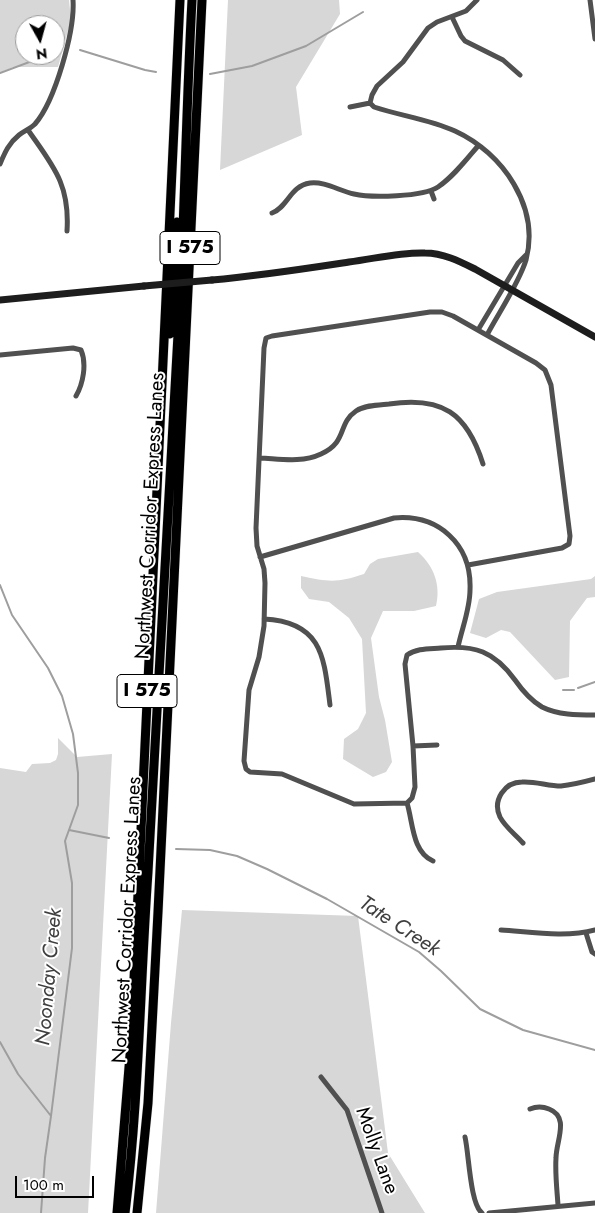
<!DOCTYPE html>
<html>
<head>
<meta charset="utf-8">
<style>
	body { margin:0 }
	#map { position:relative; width:595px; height:1213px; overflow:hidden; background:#fff; font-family:Jost,sans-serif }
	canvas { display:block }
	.north { position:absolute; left:15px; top:15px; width:50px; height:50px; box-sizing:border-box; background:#fff; border:1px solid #999; border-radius:50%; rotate:173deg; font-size:14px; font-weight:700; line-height:20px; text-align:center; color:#000 }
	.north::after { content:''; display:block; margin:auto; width:18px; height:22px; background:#000; clip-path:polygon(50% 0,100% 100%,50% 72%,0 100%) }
	.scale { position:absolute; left:15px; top:1176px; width:79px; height:22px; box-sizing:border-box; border:2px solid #000; border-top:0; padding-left:6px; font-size:15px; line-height:18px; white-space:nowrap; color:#000; -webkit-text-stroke:4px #fff; paint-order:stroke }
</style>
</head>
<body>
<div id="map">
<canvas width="595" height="1213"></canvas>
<div class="north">N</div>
<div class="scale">100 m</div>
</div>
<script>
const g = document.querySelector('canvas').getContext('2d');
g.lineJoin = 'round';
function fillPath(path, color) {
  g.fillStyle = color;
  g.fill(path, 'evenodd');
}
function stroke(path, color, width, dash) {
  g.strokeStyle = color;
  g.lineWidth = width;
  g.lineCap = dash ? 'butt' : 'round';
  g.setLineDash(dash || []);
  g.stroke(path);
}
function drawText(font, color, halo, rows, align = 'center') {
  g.font = font + ' Jost,sans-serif';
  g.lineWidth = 4;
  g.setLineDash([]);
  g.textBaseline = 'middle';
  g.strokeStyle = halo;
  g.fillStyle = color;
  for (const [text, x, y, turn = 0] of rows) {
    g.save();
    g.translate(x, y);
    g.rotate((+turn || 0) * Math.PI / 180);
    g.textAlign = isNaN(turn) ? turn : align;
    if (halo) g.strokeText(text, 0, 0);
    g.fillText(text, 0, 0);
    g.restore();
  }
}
const green = new Path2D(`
	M0,0H69L71,20L58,67H13L0,73ZM25,25H55V55H25Z
	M228,0H339L340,14L296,87L302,135L220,170Z
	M418,552C434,566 441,585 436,606L414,611H383L371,638L379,697L385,720L392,762L386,772L373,777L343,759L344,739L358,729L366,713L362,639L349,618L329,602L309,599L301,588V576C329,582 337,583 364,574L370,564L378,559Z
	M595,576V597L587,598L570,621L569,677L555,680L510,632L501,630L486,638L470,633L479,599L497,592L591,579Z
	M58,738L77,757L112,754L88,1213H0V768L26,772L32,764L50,763L56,760L58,754Z
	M182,910L358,916L388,1153L425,1213H156L171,1023Z`);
const stream = new Path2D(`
	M80,50L145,70L156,72
	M0,73L48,55
	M210,74L252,66L306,46L363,12
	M0,585L12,615L48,668L62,696L73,734L78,773V805L65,841L72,883V948L51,1116L45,1158L41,1213
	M578,688L595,682
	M563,690H574
	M69,830L109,838
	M176,849L210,850L237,856L267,869L327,899L419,952L441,971L480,1009L523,1030L595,1050
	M0,1042L18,1074L51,1116`);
const street = new Path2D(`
	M590,0L595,39
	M452,17L461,36L465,41L503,60L520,75
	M370,103L372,95L377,86L403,62L428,28L437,22L466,11L477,0
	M350,107L370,103L374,107C401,116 429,119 455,131C503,153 540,207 526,260C519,283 498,314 487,335
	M28,130C53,166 70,184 67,231
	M0,164C5,152 9,143 19,135C24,131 30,129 35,124C55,101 75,31 73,0
	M431,191L434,199
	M272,213C288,207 290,186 310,183C324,181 340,191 354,194C371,198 423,197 438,187C453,177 466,160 478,146
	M478,330L518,263L526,255
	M0,355L73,348L81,350C87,364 83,384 76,396
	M260,458C281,459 302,463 321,454C348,442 337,424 356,411C365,405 378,405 389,404C442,396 467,413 483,464
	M260,557L394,518C438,514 472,544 470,590C470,609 462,628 458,647
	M468,565L562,548L569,544L570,536L551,385L545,370L536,363L453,316L442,312H430L272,336L266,338L264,348L256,528L257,546L264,569L265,583L264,626L259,657L249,690L244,761L246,769L250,772L282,774L354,804L407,803L412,798L415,787L413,746L405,664L407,655C417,648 430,649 441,648C475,645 494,651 515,680C522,690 530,700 542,707C558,715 577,715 595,715
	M264,619C323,622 324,658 330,705
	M413,746L437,745
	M407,803C413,822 412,852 433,861
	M523,843C516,835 505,827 500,817C492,800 505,782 522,782C535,781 548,786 561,786C572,785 584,782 595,779
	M501,930C531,932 566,938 595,930
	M586,933L592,952L595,954
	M321,1077L347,1110L382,1213
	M530,1109C537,1106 542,1106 549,1109C570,1117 556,1141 556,1158C555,1174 557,1190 558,1205
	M465,1137C469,1154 470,1204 482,1213
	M489,1213L595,1203`);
const secondary = new Path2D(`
	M212,280C258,276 303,269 349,262C374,259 400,252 425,253C443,253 459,261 475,269L595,337
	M0,300L144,286`);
const highway = new Path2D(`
	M170,334L177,222
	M117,1213L131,1043L180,0
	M125,1213C139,1100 140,986 148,872C160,675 171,478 181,281C185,187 187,93 192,0
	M137,1213L148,1103L158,912L202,0`);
const secondaryBridge = new Path2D(`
	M144,286L212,280`);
const shields = [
	[190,248,60],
	[147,691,60]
];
const shieldNames = [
	["I 575",190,248],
	["I 575",147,691]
];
const streetNames = [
	["Northwest Corridor Express Lanes",151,516,-87],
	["Northwest Corridor Express Lanes",128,920,-87],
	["Molly Lane",376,1151,70]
];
const waterNames = [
	["Tate Creek",399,927,33],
	["Noonday Creek",50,977,-85]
];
fillPath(green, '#d7d7d7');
stroke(stream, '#9e9e9e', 2);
stroke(highway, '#dbdbdb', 10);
stroke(street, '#505050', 5);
stroke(secondary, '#1d1d1d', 7);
stroke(highway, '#000', 9);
stroke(secondaryBridge, '#1d1d1d', 7);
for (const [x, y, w] of shields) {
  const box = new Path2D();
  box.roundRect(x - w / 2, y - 16.5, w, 33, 4);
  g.fillStyle = '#fff';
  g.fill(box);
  stroke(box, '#000', 1);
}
drawText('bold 19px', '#000', null, shieldNames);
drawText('20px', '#000', '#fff', streetNames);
drawText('italic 21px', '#3f3f3f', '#fff', waterNames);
</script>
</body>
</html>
